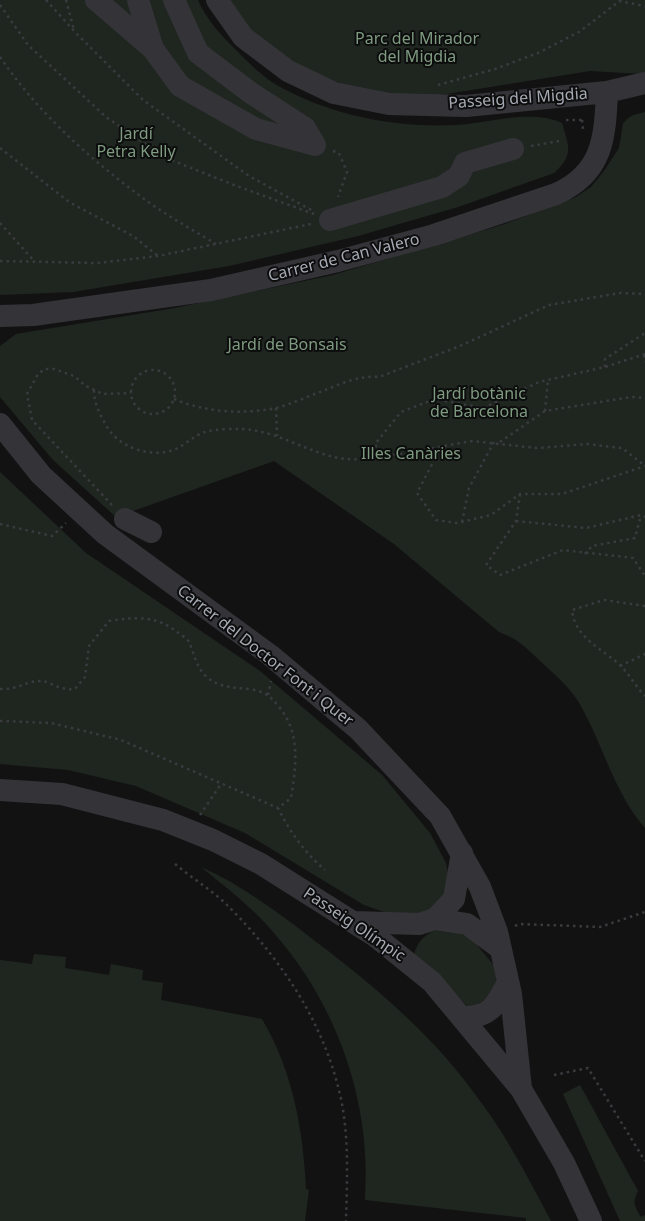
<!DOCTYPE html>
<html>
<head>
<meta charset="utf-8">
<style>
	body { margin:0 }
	canvas { display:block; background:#121213 }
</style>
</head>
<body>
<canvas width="645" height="1221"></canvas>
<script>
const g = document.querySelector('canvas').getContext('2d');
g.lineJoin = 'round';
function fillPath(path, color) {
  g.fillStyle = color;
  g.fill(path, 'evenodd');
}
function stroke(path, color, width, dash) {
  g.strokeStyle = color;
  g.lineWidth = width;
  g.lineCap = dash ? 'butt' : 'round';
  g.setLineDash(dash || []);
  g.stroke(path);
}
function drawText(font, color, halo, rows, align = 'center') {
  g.font = font + ' "Noto Sans",sans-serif';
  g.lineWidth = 4;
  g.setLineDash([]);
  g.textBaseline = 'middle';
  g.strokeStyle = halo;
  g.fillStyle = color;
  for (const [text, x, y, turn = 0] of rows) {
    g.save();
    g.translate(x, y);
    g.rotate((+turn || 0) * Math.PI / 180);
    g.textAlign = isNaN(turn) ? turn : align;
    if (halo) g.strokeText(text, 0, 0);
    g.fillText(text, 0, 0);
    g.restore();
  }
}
const green = new Path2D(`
	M0,0H198C206,19 220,34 234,48C249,63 265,80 284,89C337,117 398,128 457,125C492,123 529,109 562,123C569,147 574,155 554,173L458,207L358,236L229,266L73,292L0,295Z
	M226,0H645V74L590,71L434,96L372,94L304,71L246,26Z
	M645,112V828C613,791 603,743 578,701C568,685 553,673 539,660C526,647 516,638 499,632L394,544L274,461L116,517L53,460L0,397V346L16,334L175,308L333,275L502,225L576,197L591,187L604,171L619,148L623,124L627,119L633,115Z
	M0,472L86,553L260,671L382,775L430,833L446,863L448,873L444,897L430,912L393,915L364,905L245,833L136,786L68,770L0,764Z
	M201,867C242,885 280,914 315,941C377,988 435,1037 480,1101C508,1138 529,1180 551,1221H526V1218L365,1200C372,1104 338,1006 274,933C253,908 227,888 201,867Z
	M446,927L472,939L496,968V980L489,997L470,1009L437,974L414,954C420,936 429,932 446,927Z
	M34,954L66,957L65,968L109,975L111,964L143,970L142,980L163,983L161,1000L262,1019C293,1072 303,1129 306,1189L309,1190L305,1221H0V960L32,964Z
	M580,1085L638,1191C632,1202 634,1206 641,1217L645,1215V1221H620L563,1094Z`);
const path = new Path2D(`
	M46,0L75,32L143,100L249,176L315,212
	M66,0L74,30
	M619,1L645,6
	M0,5L28,45L106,117L166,158L234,185L314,214
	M0,57C38,113 92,161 147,201C169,217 193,230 216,244
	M438,85L495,69L538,53L579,32L621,0
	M566,120H582
	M582,120L583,129
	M531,146L559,141
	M0,148L69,202L133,236L158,256
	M333,151L339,153L347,172L338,197
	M0,223L35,262
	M0,261L97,263L158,256L311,224
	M645,354L605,367L539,382L483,408L435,399L401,412L375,444L379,456L402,454L471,441L537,448L587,444L622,448L645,466
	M644,355L645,362
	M605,367V359L645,333
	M131 392a22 22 0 1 1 44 0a22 22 0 1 1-44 0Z
	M94,390C94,403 99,413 106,425C118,448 152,459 176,449C186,444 195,435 205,432C214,429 242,428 251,430C296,436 329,470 378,456
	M174,399C205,412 242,415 276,408C292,404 308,396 323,391C340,384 360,375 379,377L460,346L549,305L620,293L645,294
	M276,408L277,436
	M545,411L548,380
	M500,442L545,411L631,397L645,398
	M441,447L417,493L436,520L457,523L491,515L520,494H562L645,466
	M520,494L516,521L486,565L500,575L563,550L633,558L645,576
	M112,505L32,420L27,394L38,374L45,369H54L74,376L86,386L103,394L131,393
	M516,521L586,528L641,515L645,517
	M462,522L469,488L494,442
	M0,524L52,536L66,523
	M585,554L592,546L635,538L641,515
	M645,606L604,600L572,610C575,638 601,648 620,665C629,674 636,687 645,696
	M620,666L645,654
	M0,689C16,690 26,682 38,681C51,680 57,691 75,689L85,677L89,646L109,621C134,617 156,615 177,632C181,635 187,638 189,642C194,653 197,670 208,678C222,689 238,687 255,690C267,693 272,698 279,707C301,733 296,767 291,798L278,808C290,832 305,853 325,870
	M268,695L271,681
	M0,721L51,723L121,740L278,808
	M200,815L221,784
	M175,864C193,879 215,892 231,909C285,964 327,1028 342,1104C349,1142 347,1182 346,1221
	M515,926L519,924L600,927L645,912
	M554,1075L588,1068L645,1161`);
const minor = new Path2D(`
	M96,0L153,49
	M138,0L153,49L180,86L256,129L315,145L305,128L251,93L198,53L174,0
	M217,0L243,37L288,71L334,93L389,104L466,106L607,92L645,83
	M330,220L442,187L459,176L465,163L513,149
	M0,316L33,315L211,290L338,261L434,235L556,194C603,173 605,138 607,92
	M0,424L41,475L105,534L270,655L358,729L440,816L480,887L497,932L511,994L521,1089
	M125,519L151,532
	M0,790L62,794L163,820L213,840L261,864L375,936L432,982L521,1089L564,1163L591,1221
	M435,919L454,899L462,853
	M354,922L419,924L435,919L467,924L501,949
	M462,1017C490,1018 497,1005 508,981`);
const parkNames = [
	["Parc del Mirador",417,39],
	["del Migdia",417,57],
	["Jardí",136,134],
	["Petra Kelly",136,152],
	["Jardí de Bonsais",287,345],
	["Jardí botànic",479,394],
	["de Barcelona",479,412],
	["Illes Canàries",411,454]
];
const streetNames = [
	["Passeig del Migdia",518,99,-4],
	["Carrer de Can Valero",344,258,-14],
	["Carrer del Doctor Font i Quer",265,656,38],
	["Passeig Olímpic",354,925,34]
];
fillPath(green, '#1f2620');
stroke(path, '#3a3b3f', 2.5, [2.5, 4]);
stroke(minor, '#343438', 22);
drawText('16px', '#7e9b80', '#0d0d0e', parkNames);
drawText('16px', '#a5a9b2', '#0d0d0e', streetNames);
</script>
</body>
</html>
